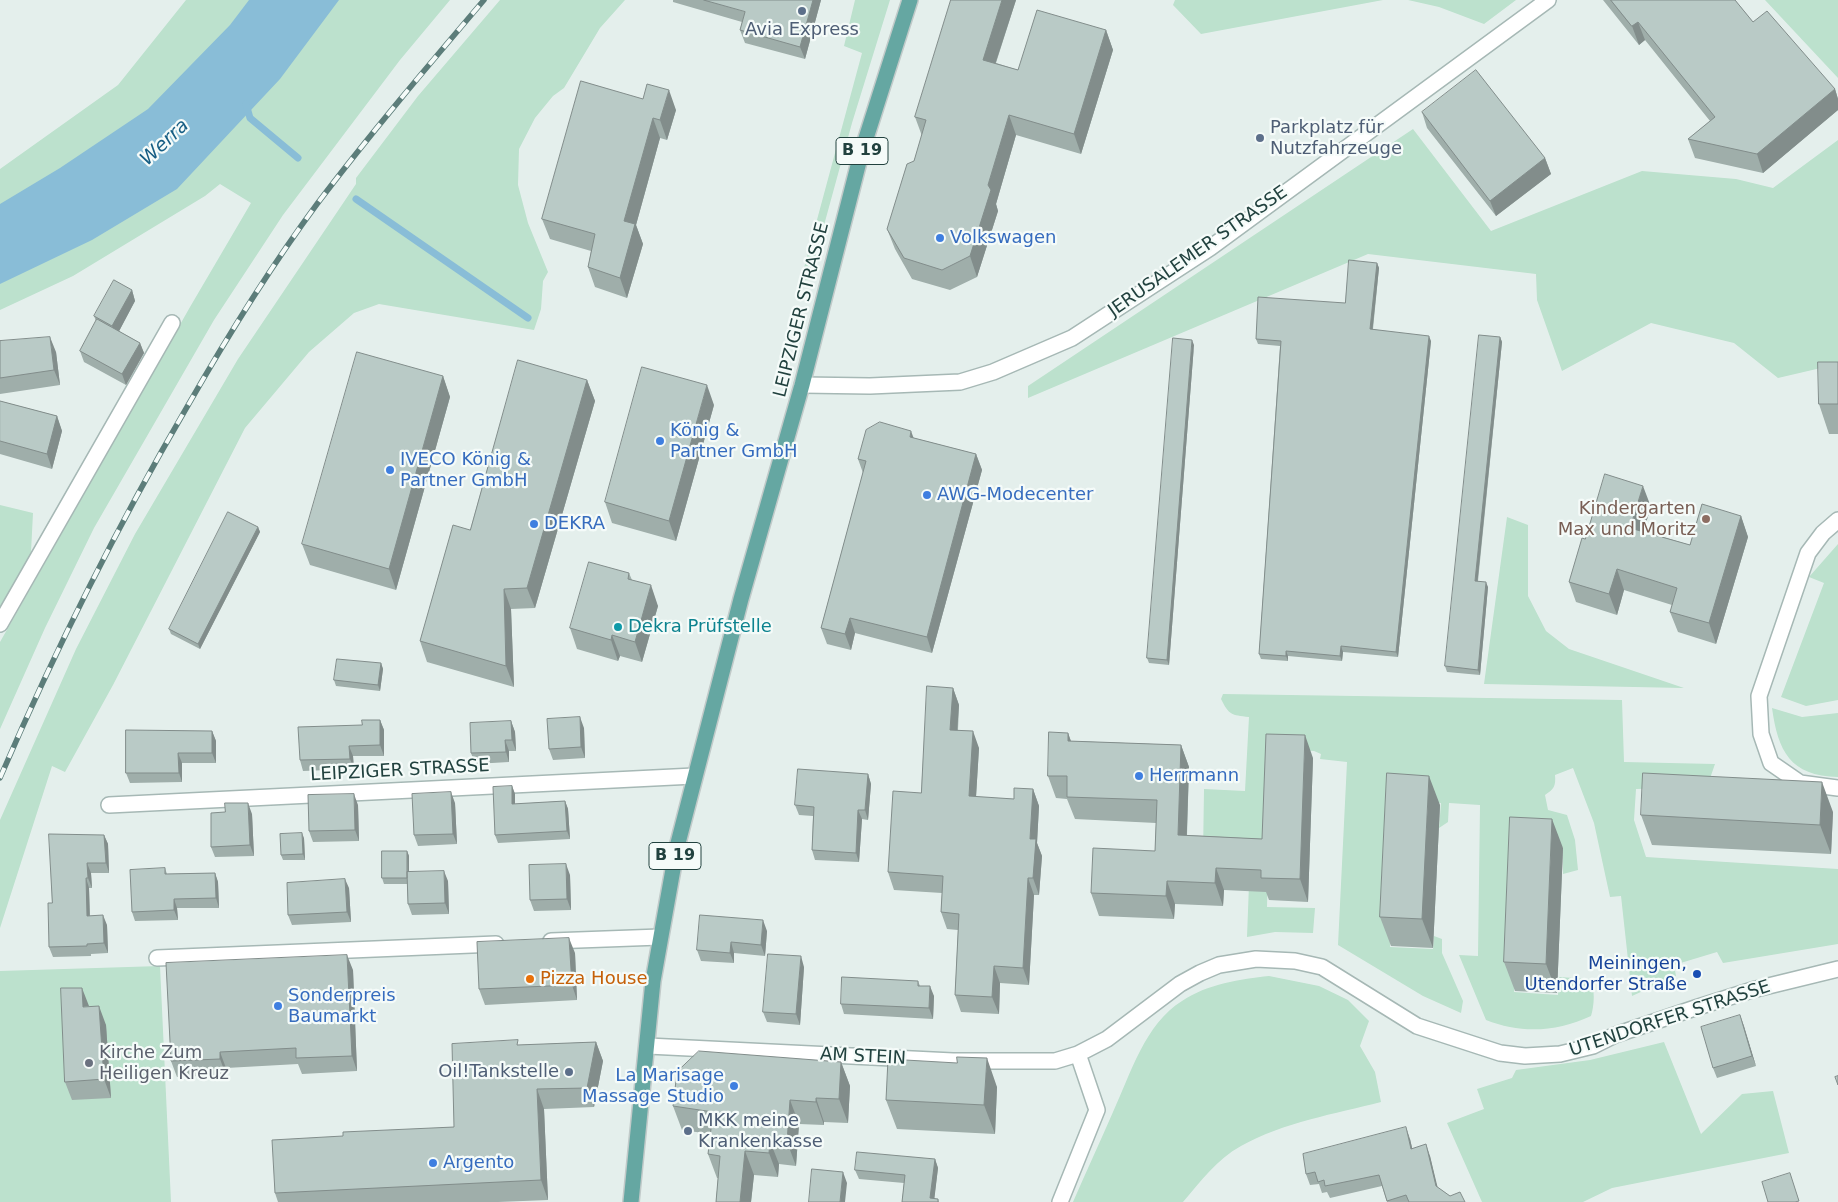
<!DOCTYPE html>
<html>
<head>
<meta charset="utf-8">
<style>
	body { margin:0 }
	canvas { display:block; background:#e4efec }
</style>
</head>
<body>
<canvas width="1838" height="1202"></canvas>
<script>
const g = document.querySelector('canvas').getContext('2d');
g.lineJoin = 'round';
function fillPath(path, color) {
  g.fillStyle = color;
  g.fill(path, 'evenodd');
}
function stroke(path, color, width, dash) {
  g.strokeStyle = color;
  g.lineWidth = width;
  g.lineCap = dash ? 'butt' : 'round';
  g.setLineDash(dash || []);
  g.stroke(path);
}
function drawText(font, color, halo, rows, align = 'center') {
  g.font = font + ' "DejaVu Sans",sans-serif';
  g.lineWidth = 4.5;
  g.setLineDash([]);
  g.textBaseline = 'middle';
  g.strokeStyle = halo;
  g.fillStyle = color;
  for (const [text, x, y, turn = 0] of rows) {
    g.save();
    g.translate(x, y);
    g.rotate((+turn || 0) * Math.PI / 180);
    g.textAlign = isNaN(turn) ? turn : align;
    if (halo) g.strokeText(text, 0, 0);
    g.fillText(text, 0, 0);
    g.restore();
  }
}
const green = new Path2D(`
	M186,0H450L400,60L283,215L214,320L94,528L45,628L0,729V642L190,307L251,203L220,184L205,196L73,276L0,310V169L118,85Z
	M500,0H625L600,28L564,88L553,96L535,118L519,149L518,185L528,223L548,272L543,281L541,309L534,330L379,304L354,313L309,352L245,428L113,685L65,772L52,766L0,928V820L76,649L135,534L238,359L356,184V178L418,96Z
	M855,0H890L852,123L809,280L801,279L862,53L844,46Z
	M1175,0H1383L1201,34L1173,5Z
	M1408,0H1516L1484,24L1439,7Z
	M1765,0H1838V78Z
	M1413,129L1491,231L1642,171L1736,179L1773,188L1838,140V364L1778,378L1734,343L1651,323L1562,371L1537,300L1536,274L1368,254L1028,398V386Z
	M0,505L33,513L31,552L22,576L0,611Z
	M1507,517L1528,525V596L1546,631L1569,649L1684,688L1484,684Z
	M1838,544V700L1806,706L1781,697L1824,583L1809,577Z
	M1223,694L1622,700L1624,762L1715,764L1707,787L1636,789L1634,820L1646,857L1838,869V944L1723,963L1717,952L1674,965L1676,976L1632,996L1621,896L1610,897L1594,823L1573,768L1555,775C1556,786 1554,789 1545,795L1548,810L1567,815L1575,840L1578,870L1563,874V847L1520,845L1514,992L1558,995L1559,977L1589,979C1596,988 1594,1006 1591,1016C1557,1032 1521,1034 1486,1020L1459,955L1478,956L1480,805L1449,803L1448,822L1439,828L1441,803L1398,801L1390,947L1433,949L1434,936L1442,939V953L1463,1001L1461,1013L1423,996L1338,945L1347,762L1320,759L1321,754L1314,751L1271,748L1267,907L1315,908L1313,933L1275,932L1247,937L1250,858L1203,855L1204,789L1245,791L1249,717C1231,715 1229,715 1221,699Z
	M1772,708L1802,717L1838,713V777C1790,776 1778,751 1772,708Z
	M160,966L171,1202H0V971Z
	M1269,976L1319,986L1348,1000L1369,1021L1360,1046L1375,1072L1381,1102C1335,1114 1284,1122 1241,1146C1217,1159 1200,1182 1183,1202H1073C1086,1172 1100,1142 1113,1112C1131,1073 1145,1024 1182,1001C1207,984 1241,979 1269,976Z
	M1664,1042L1701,1134L1742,1094L1773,1091L1789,1153L1612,1188L1583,1202H1482L1447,1123L1484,1109L1477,1089L1512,1078L1516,1070L1590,1060Z`);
const water = new Path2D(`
	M249,0H339L280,79L177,189L92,240L0,284V204L60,168L148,109L230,25Z`);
const stream = new Path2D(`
	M246,104L250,118L298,158
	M356,199L528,318`);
const minor = new Path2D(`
	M802,385L870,386L960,382L993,372L1072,338L1210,248L1548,0
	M1838,520L1823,533L1808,553L1759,696L1761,734L1771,763L1800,783L1838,788
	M0,624L172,323
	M109,805L694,776
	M551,941L660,937
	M157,958L496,944
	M648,1046L953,1061H1055L1078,1054L1107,1039L1180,984L1200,973L1219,965L1256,959L1295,961L1322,967L1417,1026L1500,1053L1525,1056L1560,1054L1593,1046L1615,1035L1695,1008L1752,990L1838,969
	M1060,1202L1097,1110L1078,1054`);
const major = new Path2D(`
	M631,1202L653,981L677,847L741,599L802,385L861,154L910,0`);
const rail = new Path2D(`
	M0,778C55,650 117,527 187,407C227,337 269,269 317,204C370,134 427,67 484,0`);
const wall = new Path2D(`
	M673,0H821L805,59L745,43L740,30L742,22L673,2Z
	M951,0H1016L996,63L1018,70L1106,30L1113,50L1081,154L1016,135L996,204L998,211L977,277L950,290L912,279L895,249L887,229L914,161L922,136L915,117Z
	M1603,0H1735L1753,22L1835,89L1838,99V110L1763,173L1695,158L1688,139L1710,121L1645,40L1639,45Z
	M581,81L676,110L667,140L660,138L636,225L643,244L627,298L595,287L588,267L591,251L550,239L542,219Z
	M1422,112L1545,158L1551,174L1496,216L1427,128Z
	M1377,263L1379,268L1373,329L1431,341L1398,657L1343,652L1342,661L1288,656V661L1261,659L1259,654L1280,346L1258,344L1256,339L1345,303Z
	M132,290L135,301L119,331L140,343L144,353L126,385L84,362L80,351L96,321L94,316Z
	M1500,337L1502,342L1478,581L1488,587L1480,675L1447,672L1445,666Z
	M0,341L56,352L60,385L0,394Z
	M1194,345L1169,665L1149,663L1147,658Z
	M1838,362V434H1829L1819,404Z
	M443,376L450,397L396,590L310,565L302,544Z
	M587,380L595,401L535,608L511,609L514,687L427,662L420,641L470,530Z
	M0,401L57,416L62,431L52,469L0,454Z
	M714,405L676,541L612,523L605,502Z
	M914,438L976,454L982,470L932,653L855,633L851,650L827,644L821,628L863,473L858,459Z
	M1651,507L1643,531L1690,545L1741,516L1748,537L1716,644L1678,632L1670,612L1672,605L1624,590L1617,615L1576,602L1569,582L1585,539Z
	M258,527L260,532L200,649L171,634L169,629Z
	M629,573L632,580L658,606L642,662L620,656L618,661L577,649L570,628Z
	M381,663L383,669L380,691L336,686L334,680Z
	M953,688L959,705L958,730L979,748L976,797L1014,799L1033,789L1039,806L1037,843L1042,856L1039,895H1034L1029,985L1000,983L999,1014L961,1012L955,995L958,930L947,929L941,912L942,893L894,890L888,872L921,793Z
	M380,720L384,730V756H353L354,769L303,771L300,760L362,725Z
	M511,721L515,732L516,751H509V762L475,764L471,753Z
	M584,728L585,758L553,760L549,749Z
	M212,731L216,741V763H182V782L130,783L126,773Z
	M1068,733L1071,741L1181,745L1189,767L1187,835L1262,839L1313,758L1308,902L1269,900L1266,892L1224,890L1223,906L1175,904L1174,919L1099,916L1091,893L1155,851L1156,823L1075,819L1067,799L1056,798L1048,776Z
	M868,774L871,784L868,820L862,819L859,862L815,860L812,850L813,816L799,815L795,805Z
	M512,786L515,794V804L565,801L568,809L570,839L498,843L495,835Z
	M455,803L457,844L418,846L414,835Z
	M358,805L359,841L313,842L309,831Z
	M1440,805L1433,948L1391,946L1380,917Z
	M1833,812L1831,854L1652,845L1641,815Z
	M252,814L254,856L215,857L211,847Z
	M104,835L108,844L109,873H91L92,888H89L90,916L107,925L108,953L91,954V956L53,957L49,947L52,903Z
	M304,838L305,860H283L281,855Z
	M1563,848L1557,993L1515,991L1504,962Z
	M407,851L409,856V872L448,881L449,914L412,915L408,904L407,884H384L382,878Z
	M165,868L167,874L215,873L218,882L219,908H177L178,920L135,921L132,912Z
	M570,875L571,910L534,911L530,900Z
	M349,888L351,922L292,925L288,915Z
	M767,931L765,956L734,953V963L701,961L697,950Z
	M575,953L577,1000L485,1005L479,989Z
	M804,967L800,1025L767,1022L763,1012Z
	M353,970L357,1071L302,1074L298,1064L226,1068V1075L177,1077L171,1061Z
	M918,981L920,986L934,996L933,1019L844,1014L841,1004Z
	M89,1006L106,1025L111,1098L72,1100L65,1082Z
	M1740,1015L1756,1066L1717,1078L1713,1068Z
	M596,1042L603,1061L594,1107L544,1109L548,1200L498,1202H278L275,1193L343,1136L454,1127L519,1045Z
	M841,1062L850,1086L848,1123L824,1122V1125L799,1124L796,1166L779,1164L778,1177L754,1175L751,1202H716L718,1178H717L708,1154L710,1134L682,1130L673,1106Z
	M957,1063L997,1087L995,1134L897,1129L886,1100Z
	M1410,1139L1412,1148L1430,1156L1437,1187L1450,1196L1465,1202H1387L1382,1186L1330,1198L1327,1192L1322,1193L1319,1184L1310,1185L1306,1174Z
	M935,1159L938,1168L934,1199H938L939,1202H902L904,1183L859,1179L855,1170Z`);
const shadedWall = new Path2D(`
	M813,0H821L805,59L800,47Z
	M1002,0H1016L990,80L983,60Z
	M1638,22L1645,40L1639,45L1632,26Z
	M1106,30L1113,50L1081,154L1074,134Z
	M1835,89L1838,99V110L1763,173L1757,154Z
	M669,90L676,110L667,140L660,120Z
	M1009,115L1016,135L996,204L998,211L977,277L970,256L988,185Z
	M653,118L660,138L636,225L643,244L627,298L620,278L624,221Z
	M1545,158L1551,174L1496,216L1490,201Z
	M1377,263L1379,268L1372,334L1370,329Z
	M132,290L135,301L116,337L112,326Z
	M1429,336L1431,341L1398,657L1396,652Z
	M50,337L56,352L60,385L54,370Z
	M1500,337L1502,342L1477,586L1475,581Z
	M1192,340L1194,345L1169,665L1167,660Z
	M140,343L144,353L126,385L122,374Z
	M443,376L450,397L396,590L389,569Z
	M587,380L595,401L535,608L527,588Z
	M707,385L714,405L676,541L669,521Z
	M57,416L62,431L52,469L47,454Z
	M911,431L917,447L910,437Z
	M976,454L982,470L932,653L927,637Z
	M1643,486L1651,507L1638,548L1630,528Z
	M1741,516L1748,537L1716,644L1709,623Z
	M258,527L260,532L200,649L198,644Z
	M1617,569L1624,590L1617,615L1609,594Z
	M1486,582L1488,587L1480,675L1478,670Z
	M651,585L658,606L642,662L635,642Z
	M504,589L511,609L514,687L506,666Z
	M850,618L855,633L851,650L845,634Z
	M612,635L620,656L618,661L611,640Z
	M1341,646L1343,652L1342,661L1340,656Z
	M1286,651L1288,656V661L1286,656Z
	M381,663L383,669L380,691L378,685Z
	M953,688L959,705L956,747L950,730Z
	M580,717L584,728L585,758L581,747Z
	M380,720L384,730V756L380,745Z
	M511,721L515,732L516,751L512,740Z
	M212,731L216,741V763L212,753Z
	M973,731L979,748L975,813L969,796Z
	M1068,733L1076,756L1068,741Z
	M1305,735L1313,758L1308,902L1300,879Z
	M505,740L509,751V762L506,752Z
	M1181,745L1189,767L1186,857L1178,835Z
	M349,746L353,756L354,769L350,759Z
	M178,753L182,763V782L179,773Z
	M868,774L871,784L868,820L865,810Z
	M1429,776L1440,805L1433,948L1422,919Z
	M1822,782L1833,812L1831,854L1820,825Z
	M512,786L515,794V812L512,804Z
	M1033,789L1039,806L1037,843L1042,856L1039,895L1033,878L1030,839Z
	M451,792L455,803L457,844L453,834Z
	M354,794L358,805L359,841L355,830Z
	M565,801L568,809L570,839L567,831Z
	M248,803L252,814L254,856L250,845Z
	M858,810L862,819L859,862L856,853Z
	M1552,819L1563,848L1557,993L1546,964Z
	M302,833L304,838L305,860L303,854Z
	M104,835L108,844L109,873L106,863Z
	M407,851L409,856V884L408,878Z
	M87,863L91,873L92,888L88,878Z
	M566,864L570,875L571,910L567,899Z
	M1216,868L1224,890L1223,906L1215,883Z
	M444,871L448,881L449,914L445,903Z
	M215,873L218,882L219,908L216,898Z
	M86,878L89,888L90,926L87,916Z
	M1028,878L1034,895L1029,985L1023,968Z
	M345,879L349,888L351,922L347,912Z
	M1167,881L1175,904L1174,919L1166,896Z
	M174,899L177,908L178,920L174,910Z
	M103,915L107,925L108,953L104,943Z
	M763,920L767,931L765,956L761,945Z
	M569,938L575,953L577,1000L572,985Z
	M731,942L734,953V963L730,953Z
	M347,955L353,970L357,1071L352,1056Z
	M801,956L804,967L800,1025L796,1014Z
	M994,966L1000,983L999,1014L992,997Z
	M930,986L934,996L933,1019L929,1008Z
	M82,988L89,1006L83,1007Z
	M99,1006L106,1025L111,1098L104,1079Z
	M1740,1015L1744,1026L1756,1066L1752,1056Z
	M596,1042L603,1061L594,1107L587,1088Z
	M220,1052L226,1068V1075L220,1059Z
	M987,1058L997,1087L995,1134L984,1105Z
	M841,1062L850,1086L848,1123L839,1099Z
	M537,1089L544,1109L548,1200L541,1180Z
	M816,1098L824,1122V1125L816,1102Z
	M790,1100L799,1124L796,1166L787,1142Z
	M1406,1127L1410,1139L1415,1160L1411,1149Z
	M770,1141L779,1164L778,1177L769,1153Z
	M1426,1144L1430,1156L1440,1197L1436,1186Z
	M745,1151L754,1175L751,1202H740Z
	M935,1159L938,1168L934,1202L930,1198Z
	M843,1172L847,1183L845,1202H840Z`);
const building = new Path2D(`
	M704,0H813L800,47L740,30L745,12Z
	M951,0H1002L983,60L1018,70L1037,10L1106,30L1074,134L1009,115L988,185L991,190L970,256L942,270L904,258L887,229L907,164L914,161L926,120L915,117Z
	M1611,0H1735L1753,22L1767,11L1835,89L1757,154L1688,139L1715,117L1638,22L1632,26Z
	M1476,70L1545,158L1490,201L1422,112Z
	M581,81L643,99L647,84L669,90L660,120L653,118L624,221L635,224L620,278L588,267L595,234L542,219Z
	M1349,260L1377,263L1370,329L1429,336L1396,652L1341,646L1340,656L1286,651V656L1259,654L1281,341L1256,339L1258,297L1345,303Z
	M114,280L132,290L112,326L94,316Z
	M97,319L140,343L122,374L80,351Z
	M1479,335L1500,337L1475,581L1486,582L1478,670L1445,666Z
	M50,337L54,370L0,378V341Z
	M1173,338L1192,340L1167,660L1147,658Z
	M357,352L443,376L389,569L302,544Z
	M518,360L587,380L527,588L504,589L506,666L420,641L453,525L470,530Z
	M1818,362H1838V404H1819Z
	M642,367L707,385L669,521L605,502Z
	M0,401L57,416L47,454L0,441Z
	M880,422L911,431L910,437L976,454L927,637L850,618L845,634L821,628L866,461L858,459L866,430Z
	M1605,474L1643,486L1630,528L1690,545L1702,504L1741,516L1709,623L1670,612L1677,588L1617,569L1609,594L1569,582L1582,538L1585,539Z
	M228,512L258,527L198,644L169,629Z
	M589,562L629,573L628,579L651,585L635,642L612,635L611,640L570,628Z
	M337,659L381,663L378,685L334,680Z
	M927,686L953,688L950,730L973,731L969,796L1014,799V788L1033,789L1030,839H1036L1033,878H1028L1023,968L994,966L992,997L955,995L959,914L941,912L943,876L888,872L893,791L921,793Z
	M580,717L581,747L549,749L547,719Z
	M362,720H380V745L349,746L350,759L300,760L298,727L362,725Z
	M511,721L512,740H505L506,752L471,753L470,723Z
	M126,730L212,731V753H178L179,773H126Z
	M1049,732L1068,733V741L1181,745L1178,835L1262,839L1266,734L1305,735L1300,879L1261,878V870L1216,868L1215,883L1167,881L1166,896L1091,893L1093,848L1155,851L1157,800L1067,797V776H1048Z
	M798,769L868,774L865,810H858L856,853L812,850L814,807L795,805Z
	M1387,773L1429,776L1422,919L1380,917Z
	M1643,773L1822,782L1820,825L1641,815Z
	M512,786V804L565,801L567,831L495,835L493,787Z
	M451,792L453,834L414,835L412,794Z
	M354,794L355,830L309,831L308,795Z
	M225,803H248L250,845L211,847V813L225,812Z
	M1510,817L1552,819L1546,964L1504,962Z
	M302,833L303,854L281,855L280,834Z
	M49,834L104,835L106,863H87L88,878H86L87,916L103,915L104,943L87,944V946L49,947L48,903H52Z
	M382,851H407V878H382Z
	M566,864L567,899L530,900L529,865Z
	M165,868V874L215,873L216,898L174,899V910L132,912L130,870Z
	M444,871L445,903L408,904L407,872Z
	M345,879L347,912L288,915L287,883Z
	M700,915L763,920L761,945L731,942L730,953L697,950Z
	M569,938L572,985L479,989L477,942Z
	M768,954L801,956L796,1014L763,1012Z
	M347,955L352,1056L296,1058V1048L220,1052V1059L171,1061L166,963Z
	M842,977L918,981V986H930L929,1008L841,1004Z
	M61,988H82L83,1007L99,1006L104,1079L65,1082Z
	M1740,1015L1752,1056L1713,1068L1701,1027Z
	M518,1040L517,1045L596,1042L587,1088L537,1089L541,1180L275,1193L272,1140L343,1136V1132L454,1127L452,1044Z
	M699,1051L841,1062L839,1099L816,1098V1102L790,1100L787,1142L770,1141L769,1153L745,1151L740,1202H716L720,1156L708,1154L713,1112L673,1106L677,1072Z
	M957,1057L987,1058L984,1105L886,1100L888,1059L957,1063Z
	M1838,1076V1085L1835,1077Z
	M1406,1127L1411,1149L1426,1144L1436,1186L1450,1196L1460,1192L1465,1202H1409L1406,1195L1387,1201L1379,1175L1325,1186L1324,1180L1318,1182L1315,1172L1306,1174L1303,1154Z
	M857,1152L935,1159L930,1198L938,1199V1202H902L905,1175L855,1170Z
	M812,1169L843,1172L840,1202H809Z
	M1790,1173L1799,1201L1795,1202H1768L1762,1182Z`);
const markers = [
	[802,11,5,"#5c6f8a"],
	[1260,138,5,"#5c6f8a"],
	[940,238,5,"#3f7fe0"],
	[660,441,5,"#3f7fe0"],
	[390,470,5,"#3f7fe0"],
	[927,495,5,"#3f7fe0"],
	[1706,519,5,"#8d6e63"],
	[534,524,5,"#3f7fe0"],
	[618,627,5,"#0f9aa8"],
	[1139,776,5,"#3f7fe0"],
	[1697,974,5,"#1a4fb4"],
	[530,979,5,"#e8710a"],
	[278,1006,5,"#3f7fe0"],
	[89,1063,5,"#6b7280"],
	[569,1072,5,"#5c6f8a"],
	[734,1086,5,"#3f7fe0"],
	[688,1131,5,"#5c6f8a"],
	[433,1163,5,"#3f7fe0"]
];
const shields = [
	[862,151,52],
	[675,856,52]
];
const shieldNames = [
	["B 19",862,151],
	["B 19",675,856]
];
const serviceNames = [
	["Avia Express",802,30,"center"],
	["Parkplatz für",1270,128],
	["Nutzfahrzeuge",1270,149],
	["Oil!Tankstelle",559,1072,"right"],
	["MKK meine",698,1121],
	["Krankenkasse",698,1142]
];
const shopNames = [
	["Volkswagen",950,238],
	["König &",670,431],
	["Partner GmbH",670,452],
	["IVECO König &",400,460],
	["Partner GmbH",400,481],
	["AWG-Modecenter",937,495],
	["DEKRA",544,524],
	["Herrmann",1149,776],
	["Sonderpreis",288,996],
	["Baumarkt",288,1017],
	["La Marisage",724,1076,"right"],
	["Massage Studio",724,1097,"right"],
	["Argento",443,1163]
];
const streetNames = [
	["JERUSALEMER STRASSE",1198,252,-35],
	["LEIPZIGER STRASSE",802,310,-76],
	["LEIPZIGER STRASSE",400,771,-3],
	["UTENDORFER STRASSE",1670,1019,-18],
	["AM STEIN",863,1057,3]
];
const educationNames = [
	["Kindergarten",1696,509],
	["Max und Moritz",1696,530]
];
const cultureNames = [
	["Dekra Prüfstelle",628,627]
];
const transitNames = [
	["Meiningen,",1687,964],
	["Utendorfer Straße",1687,985]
];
const foodNames = [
	["Pizza House",540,979]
];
const worshipNames = [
	["Kirche Zum",99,1053],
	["Heiligen Kreuz",99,1074]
];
const waterNames = [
	["Werra",165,143,-43]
];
fillPath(green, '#bce1cd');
fillPath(water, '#89bdd7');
stroke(stream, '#89bdd7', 7);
stroke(minor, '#a6b8b5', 18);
stroke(major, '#c1cac9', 18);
stroke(minor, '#fff', 15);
stroke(major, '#65a7a2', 15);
stroke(rail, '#5c7d7a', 5.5);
stroke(rail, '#f5fbf9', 4, [11]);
fillPath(wall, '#9faeaa');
fillPath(shadedWall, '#828d8b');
fillPath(building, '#b9cac6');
stroke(building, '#828d8b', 1);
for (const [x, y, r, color] of markers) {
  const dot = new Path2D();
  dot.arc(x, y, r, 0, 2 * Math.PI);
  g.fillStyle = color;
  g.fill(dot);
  stroke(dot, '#f5fbf9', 2);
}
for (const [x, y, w] of shields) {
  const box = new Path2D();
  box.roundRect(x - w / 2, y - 13.5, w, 27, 4);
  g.fillStyle = '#f5fbf9';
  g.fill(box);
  stroke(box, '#22423f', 1);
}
drawText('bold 16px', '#22423f', null, shieldNames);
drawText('18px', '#4e5e75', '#f5fbf9', serviceNames, 'left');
drawText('18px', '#366cbe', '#f5fbf9', shopNames, 'left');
drawText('18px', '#22423f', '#f5fbf9', streetNames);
drawText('18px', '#785e54', '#f5fbf9', educationNames, 'right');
drawText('18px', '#0d838f', '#f5fbf9', cultureNames, 'left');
drawText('18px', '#164399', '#f5fbf9', transitNames, 'right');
drawText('18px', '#c56008', '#f5fbf9', foodNames, 'left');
drawText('18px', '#5b616d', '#f5fbf9', worshipNames, 'left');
drawText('italic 19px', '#165e84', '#f5fbf9', waterNames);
</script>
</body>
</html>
